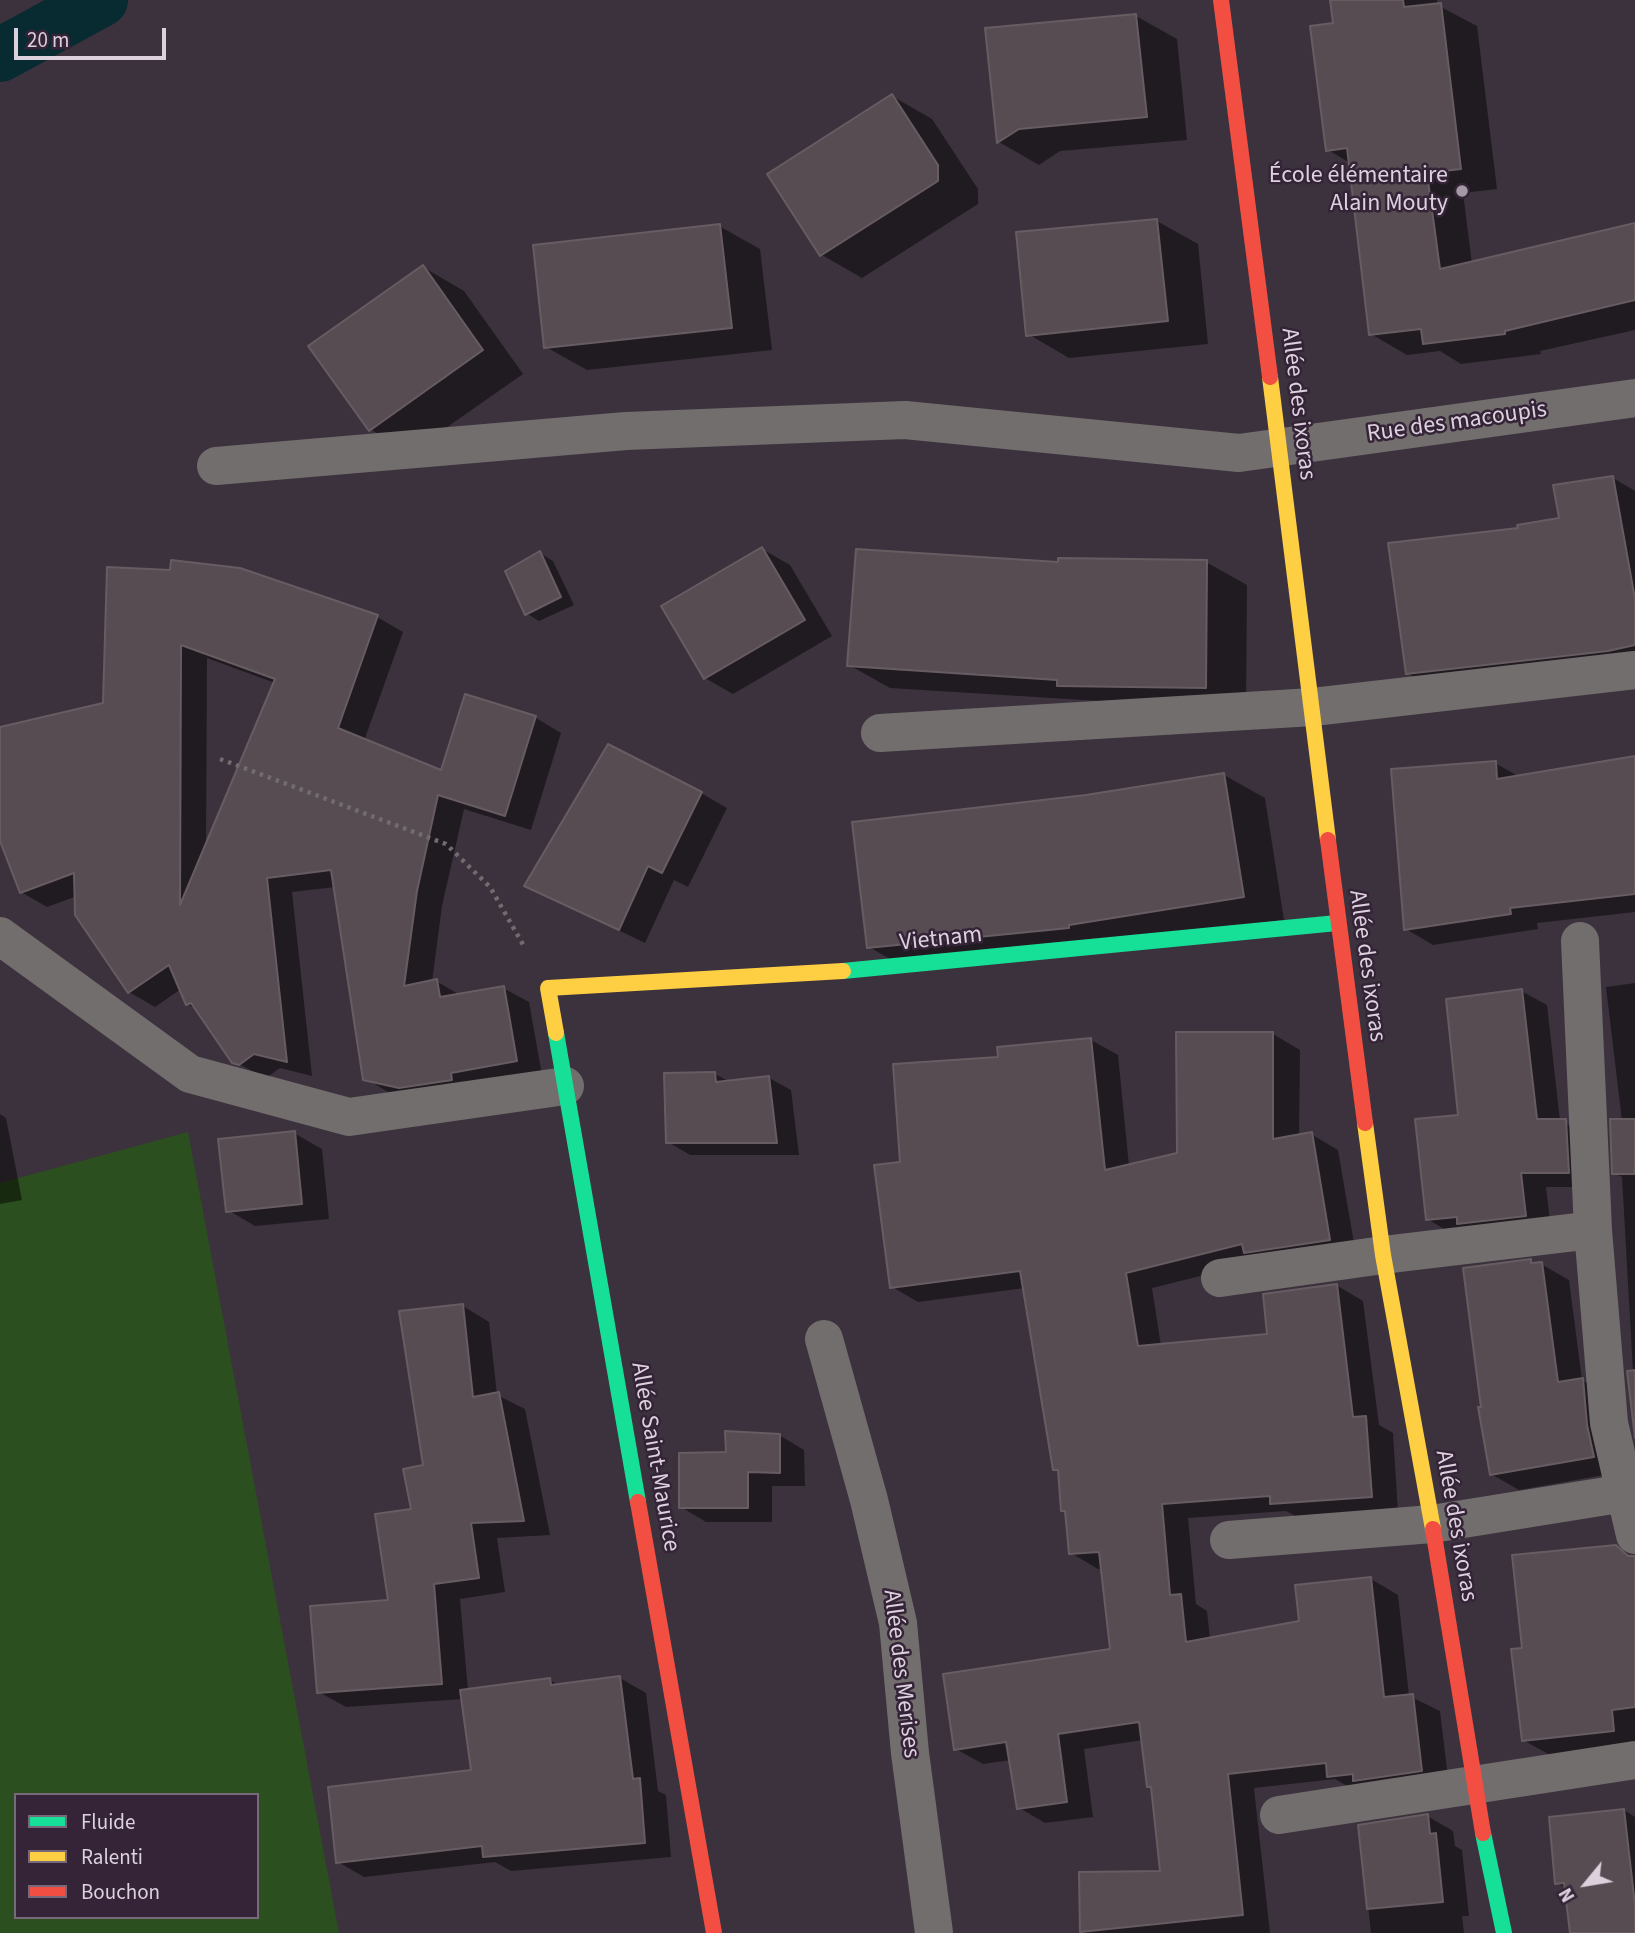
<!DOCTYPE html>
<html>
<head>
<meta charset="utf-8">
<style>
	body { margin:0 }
	#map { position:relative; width:1635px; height:1933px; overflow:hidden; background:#3c323e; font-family:"Source Sans 3",sans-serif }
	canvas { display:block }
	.legend { position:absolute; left:14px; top:1793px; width:245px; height:126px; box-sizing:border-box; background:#352438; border:2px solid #78697a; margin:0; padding:9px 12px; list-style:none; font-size:21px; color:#dcd1dd }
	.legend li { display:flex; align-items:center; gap:14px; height:35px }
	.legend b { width:35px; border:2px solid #78697a }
	.north { position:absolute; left:1551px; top:1849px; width:70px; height:70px; -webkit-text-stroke:5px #352438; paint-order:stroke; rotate:240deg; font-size:19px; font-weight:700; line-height:28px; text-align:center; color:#dcd1dd }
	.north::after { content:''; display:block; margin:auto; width:24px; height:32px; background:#dcd1dd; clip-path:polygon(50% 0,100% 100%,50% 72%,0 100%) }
	.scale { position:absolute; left:14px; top:28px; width:152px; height:32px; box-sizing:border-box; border:4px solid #dcd1dd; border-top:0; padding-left:9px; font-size:21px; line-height:24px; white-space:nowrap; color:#dcd1dd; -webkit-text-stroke:5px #352438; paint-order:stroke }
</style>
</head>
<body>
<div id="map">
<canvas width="1635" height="1933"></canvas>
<ul class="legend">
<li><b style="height:9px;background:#16e098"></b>Fluide</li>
<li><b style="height:9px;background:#ffcf43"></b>Ralenti</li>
<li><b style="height:9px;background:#f24e42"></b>Bouchon</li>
</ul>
<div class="north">N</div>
<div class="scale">20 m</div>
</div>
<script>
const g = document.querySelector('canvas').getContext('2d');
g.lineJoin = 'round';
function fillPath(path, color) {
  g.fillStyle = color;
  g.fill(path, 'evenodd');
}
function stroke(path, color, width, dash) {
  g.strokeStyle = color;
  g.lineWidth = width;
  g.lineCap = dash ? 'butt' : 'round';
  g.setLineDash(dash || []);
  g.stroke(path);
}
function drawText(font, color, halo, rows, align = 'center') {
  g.font = font + ' "Source Sans 3",sans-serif';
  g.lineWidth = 5;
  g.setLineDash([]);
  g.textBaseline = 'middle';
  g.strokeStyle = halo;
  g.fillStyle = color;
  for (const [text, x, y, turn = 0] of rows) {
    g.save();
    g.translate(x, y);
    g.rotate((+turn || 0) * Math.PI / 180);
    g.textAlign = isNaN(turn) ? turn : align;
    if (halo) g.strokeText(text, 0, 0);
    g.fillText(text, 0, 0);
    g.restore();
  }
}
const green = new Path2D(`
	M188,1132L339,1933H0V1183ZM16,1795H257V1917H16Z`);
const shadow = new Path2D(`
	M1332,0H1437V5L1477,26L1497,189L1463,193L1472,264L1635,225V330L1540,351L1541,354L1461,364L1440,351L1407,355L1371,334L1350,163L1328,150L1335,25Z
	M1136,16L1177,39L1187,140L1060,151L1039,165L999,142Z
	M892,96L932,119L978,189V204L862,278L822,255Z
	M1157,221L1198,244L1208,344L1069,358L1028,334Z
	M719,226L760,249L772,350L587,370L546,347Z
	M423,267L464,291L523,374L410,453L370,429Z
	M1613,478L1635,491V668L1438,691L1407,673L1520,529L1561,520Z
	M762,549L790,565L832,636L733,694L705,678Z
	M540,553L553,561L574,605L539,621L526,613Z
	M1206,562L1247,585L1246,710L890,688L849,665L1060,564Z
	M108,569L377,617L403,632L364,741L443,772L466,696L536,718L561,733L531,830L464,809L442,906L432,982L436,981L460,995L503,988L529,1002L542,1075L391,1094L365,1078L335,887L292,892L312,1076L280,1068L266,1078L233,1061L198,1010L187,1004L181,989L155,1007L129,992L77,896L47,907L21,892L0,836V729L105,705ZM207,658L275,683L206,848Z
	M1635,757V912L1537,923L1538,929L1433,945L1406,929L1495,763L1520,777Z
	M1224,775L1265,798L1284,920L909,970L869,947L1087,796Z
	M701,793L727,808L688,887L674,880L645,943L527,886Z
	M1635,983V1431L1628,1372H1633L1622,1177L1614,1173L1622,1121L1606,987Z
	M1521,991L1547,1005L1560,1121L1591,1136L1594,1187H1546L1551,1230L1453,1234L1427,1219L1460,1116Z
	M1273,1034L1300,1050L1299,1136L1311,1134L1338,1150L1356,1255L1261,1261L1152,1288L1161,1346L1269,1335L1336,1285L1363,1301L1379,1425L1393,1433L1398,1512L1299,1518L1286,1511L1188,1518L1196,1604L1207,1611L1210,1639L1300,1623L1371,1579L1398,1595L1409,1696L1440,1711L1449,1786L1356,1791L1335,1779L1254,1788L1270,1933H1084L1082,1922L1162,1873L1153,1789L1149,1786L1143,1740L1084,1749L1093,1817L1045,1823L1018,1807L1011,1760L983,1764L956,1749L1111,1650L1103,1568L1098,1569L1071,1553L1067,1513L1062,1510L1060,1472L1055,1469L1025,1288L918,1302L892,1287L902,1163L1000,1059L1091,1040L1118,1055L1129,1166L1178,1154Z
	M715,1074L730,1082L769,1078L791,1090L799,1155H690L668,1142Z
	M0,1114L6,1118L22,1200L0,1204Z
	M294,1133L322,1149L329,1219L255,1226L228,1210Z
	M1530,1261L1541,1264L1569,1280L1582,1380L1611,1396L1621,1472L1519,1490L1491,1474L1483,1408Z
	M463,1306L489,1322L497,1395L525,1409L550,1535L497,1538L505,1592L460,1599L468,1691L550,1680L560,1686L620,1678L646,1693L658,1791L666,1795L671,1857L511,1871L495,1862L364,1877L338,1862L473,1772L463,1699L346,1707L319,1692L390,1602Z
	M779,1435L804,1450L805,1486H772V1522H706L681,1507L728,1454Z
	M1635,1642V1746L1550,1755L1523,1740V1650Z
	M1624,1810L1635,1817V1933H1571L1566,1888L1557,1883Z
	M1427,1816L1453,1831L1455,1846L1462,1850L1469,1916H1462L1464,1933H1371L1360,1826Z`);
const canal = new Path2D(`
	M0,55L101,0`);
const building = new Path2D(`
	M1330,0H1403L1404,7L1441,3L1461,169L1427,173L1440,269L1635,223V300L1505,331V334L1423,344L1421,329L1369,335L1347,148L1326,151L1310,26L1333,23Z
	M1136,14L1147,117L1019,129L997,143L985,28Z
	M892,94L938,165V181L820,256L767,174Z
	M1157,219L1168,321L1026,336L1016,232Z
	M720,224L732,328L544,348L533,245Z
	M423,265L483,350L369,431L308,346Z
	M1613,476L1635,599V645L1608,651L1406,674L1388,543L1518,528L1517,525L1559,518L1553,485Z
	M762,547L805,620L704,679L661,606Z
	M856,549L1058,562V558L1207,560L1206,688L1057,686V680L847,666Z
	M540,551L561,597L525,615L505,571Z
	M171,560L240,568L378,615L338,728L441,770L465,694L536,716L505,816L438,795L417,891L404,986L437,979L440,997L504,986L517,1061L451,1073L452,1080L399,1088L363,1080L331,870L267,878L287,1062L254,1054L239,1065L232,1063L191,1003L186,1005L169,965L128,993L75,915L74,873L20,893L0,841V727L103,703L107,567L170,570ZM181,645L275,679L180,905Z
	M608,744L702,792L662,873L648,866L619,930L524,886Z
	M1635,756V894L1510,908L1511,914L1404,930L1391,769L1496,761L1497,779Z
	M1224,773L1244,897L1069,925V928L867,948L852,822L1086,795Z
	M1522,989L1537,1119H1566L1569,1173H1521L1526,1216L1457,1224V1217L1426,1220L1415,1119L1458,1115L1446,999Z
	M1176,1032H1273V1139L1312,1132L1330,1240L1244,1253L1242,1244L1126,1273L1138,1346L1267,1334L1263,1294L1337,1284L1353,1417L1366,1416L1372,1497L1270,1504V1496L1162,1504L1170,1595L1181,1594L1186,1642L1299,1621L1295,1585L1371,1577L1384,1697L1413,1694L1422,1771L1353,1781V1774L1327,1777L1326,1763L1228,1774L1243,1915L1080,1932L1079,1872L1160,1871L1151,1787H1147L1139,1722L1058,1734L1067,1802L1017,1809L1006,1742L954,1750L943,1674L1110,1649L1099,1552L1069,1554L1065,1511H1061L1058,1470H1053L1020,1271L890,1288L874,1165L900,1162L893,1064L998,1057L997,1047L1091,1038L1105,1170L1177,1153Z
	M715,1072L716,1082L769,1076L777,1143H666L664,1073Z
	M1610,1119H1635V1174H1612Z
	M295,1131L302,1204L226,1212L218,1139Z
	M1531,1259V1263L1542,1262L1558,1382L1583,1378L1587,1425L1594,1457L1490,1475L1478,1407H1481L1463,1268Z
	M463,1304L473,1397L499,1392L524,1521L471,1523L479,1578L434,1584L442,1684L317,1693L310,1606L388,1600L375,1514L411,1509L403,1469L423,1465L399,1311Z
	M1635,1370V1438L1627,1371Z
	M725,1431L780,1434V1473L748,1472V1508H679V1453L726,1452Z
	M1616,1545L1628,1556H1635V1707L1612,1710L1614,1731L1522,1741L1511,1649L1522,1648L1512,1555Z
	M620,1676L633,1779L640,1778L645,1843L483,1857L482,1846L336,1863L328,1787L471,1770L460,1690L550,1678L551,1685Z
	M1624,1809L1635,1905V1933H1570L1564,1883L1555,1884L1549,1817Z
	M1428,1814L1430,1834L1436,1833L1443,1902L1367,1909L1358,1825Z`);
const path = new Path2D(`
	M220,759L446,844L490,887L525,948`);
const street = new Path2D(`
	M216,466L626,431L905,420L1239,453L1635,398
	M880,733L1313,707L1635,670
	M0,936L190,1074L349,1117L565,1086
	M1580,941L1593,1230L1609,1423L1635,1535
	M1220,1278L1383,1255L1593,1230
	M824,1339L869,1500L898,1623L910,1753L934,1933
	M1229,1540L1432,1524L1625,1493
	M1279,1815L1635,1760`);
const fast = new Path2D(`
	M843,971L1337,923
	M556,1033L638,1502
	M1483,1833L1504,1933`);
const slow = new Path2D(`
	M1270,377L1328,840
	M556,1033L548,988L843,971
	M1365,1123L1383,1255L1433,1529`);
const jam = new Path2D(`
	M1221,0L1270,377
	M1328,840L1365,1123
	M638,1502L714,1933
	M1433,1529L1483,1833`);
const markers = [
	[1462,191,7,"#a499a5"]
];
const poiNames = [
	["École élémentaire",1448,177],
	["Alain Mouty",1448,205]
];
const streetNames = [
	["Allée des ixoras",1297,404,83],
	["Rue des macoupis",1457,423,-8],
	["Vietnam",941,940,-6],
	["Allée des ixoras",1366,966,82],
	["Allée Saint-Maurice",654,1457,80],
	["Allée des ixoras",1455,1526,80],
	["Allée des Merises",900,1674,83]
];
fillPath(green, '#2c4f1f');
fillPath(shadow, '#0007');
stroke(canal, '#072b30', 54);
fillPath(building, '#574c51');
stroke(building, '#675c61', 2);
stroke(path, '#716c6e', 4.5, [3.5, 5]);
stroke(street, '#726e6d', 38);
stroke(fast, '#16e098', 16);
stroke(slow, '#ffcf43', 16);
stroke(jam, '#f24e42', 16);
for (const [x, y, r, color] of markers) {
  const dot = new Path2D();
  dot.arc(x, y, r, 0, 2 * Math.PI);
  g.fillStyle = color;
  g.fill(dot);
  stroke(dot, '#352438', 2.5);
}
drawText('24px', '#dcd1dd', '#352438', poiNames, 'right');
drawText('24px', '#dcd1dd', '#352438', streetNames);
</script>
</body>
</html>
